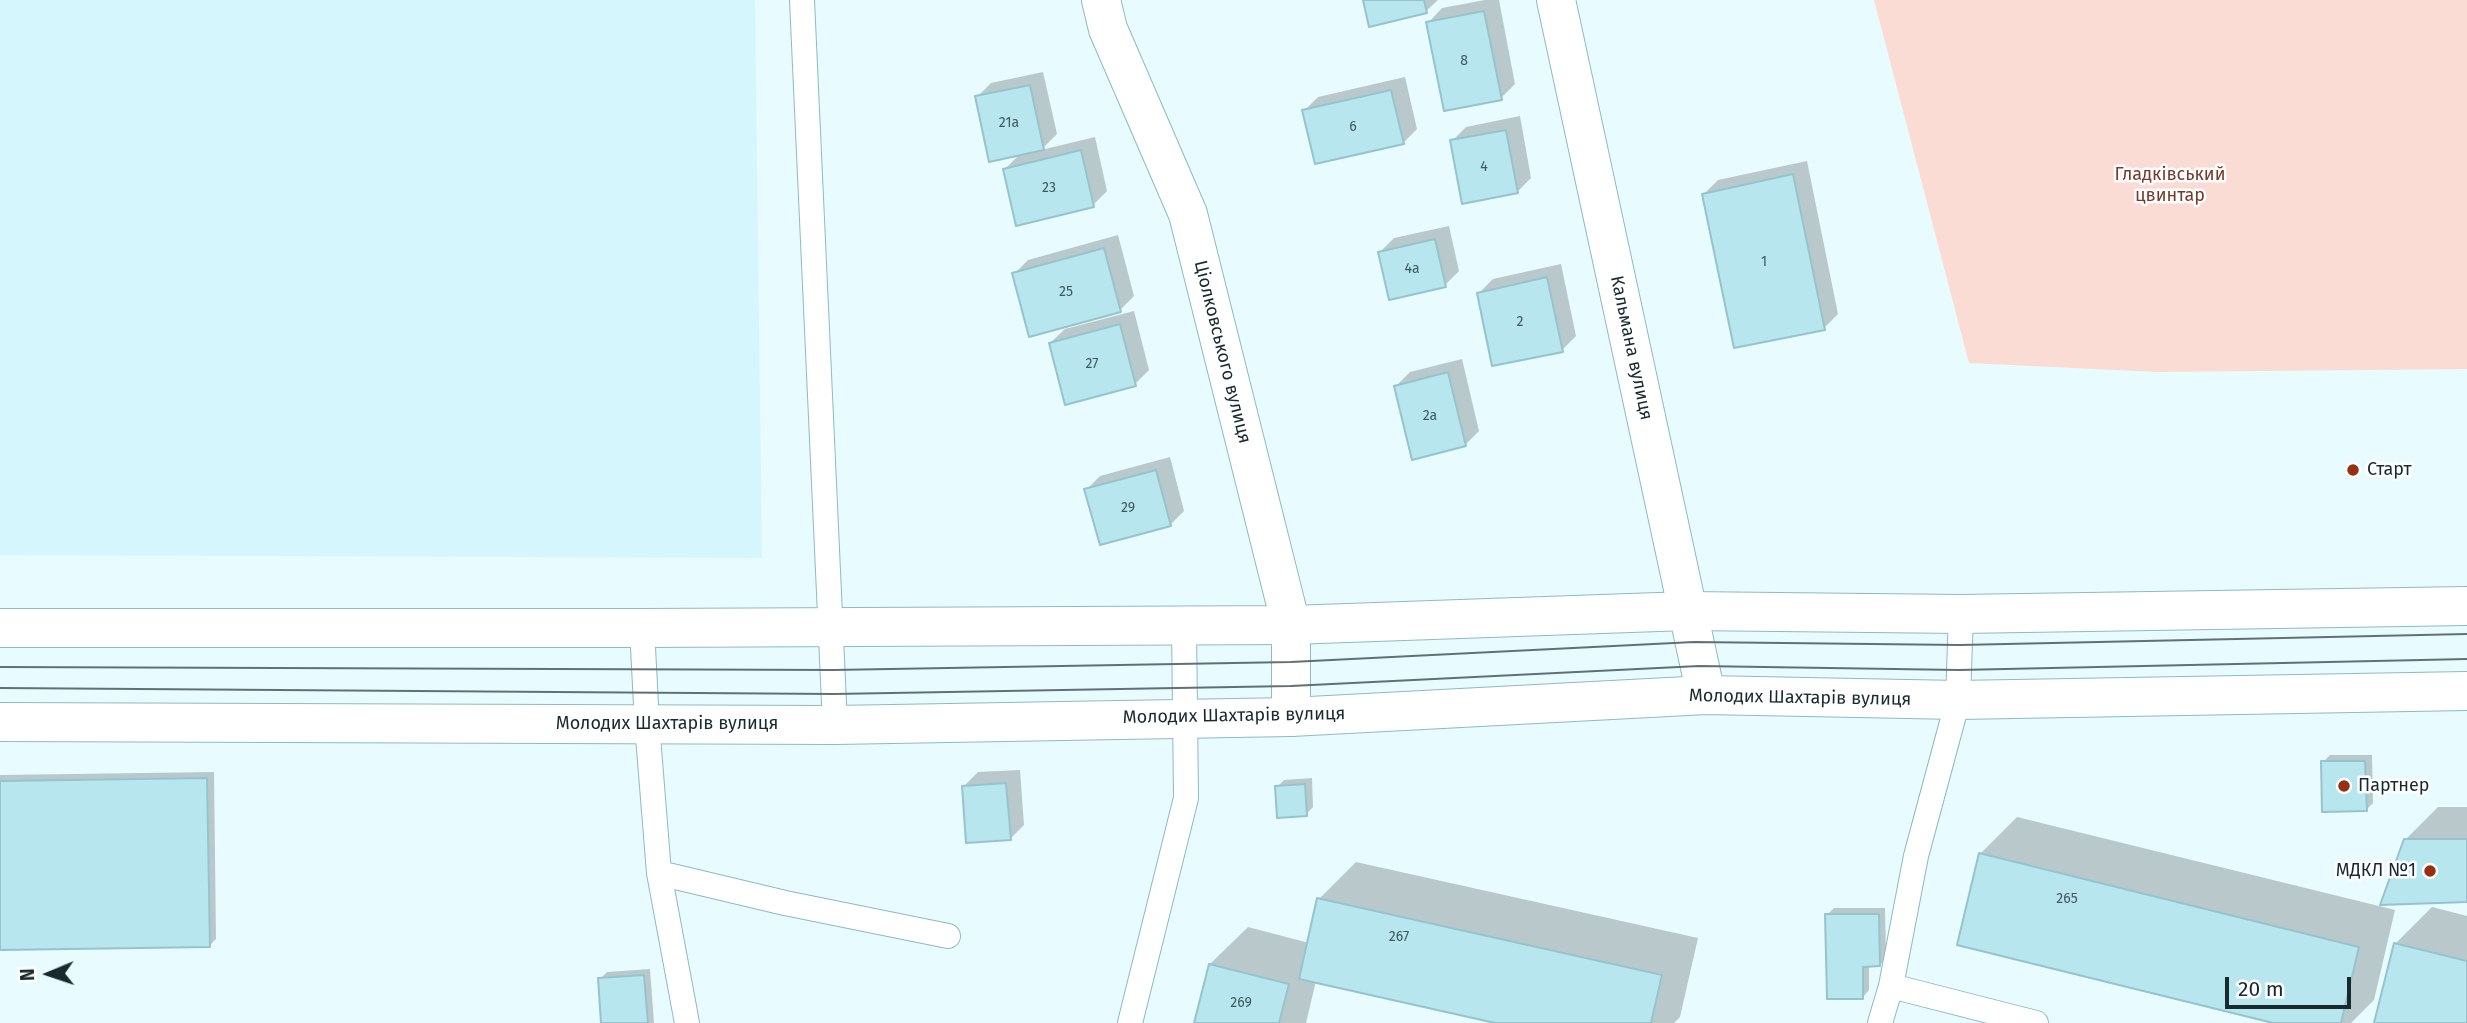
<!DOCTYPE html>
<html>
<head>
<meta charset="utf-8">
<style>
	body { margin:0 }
	#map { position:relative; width:2467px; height:1023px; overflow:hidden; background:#e8fbfe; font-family:"Fira Sans",sans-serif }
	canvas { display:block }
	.north { position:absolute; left:14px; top:939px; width:70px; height:70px; -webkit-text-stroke:5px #fff; paint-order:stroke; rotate:268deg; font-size:19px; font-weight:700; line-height:28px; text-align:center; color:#182a2e }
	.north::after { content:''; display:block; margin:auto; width:24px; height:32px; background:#182a2e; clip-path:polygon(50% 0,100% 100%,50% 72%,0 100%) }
	.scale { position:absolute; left:2225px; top:977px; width:126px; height:32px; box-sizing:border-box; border:4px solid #182a2e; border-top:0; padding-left:9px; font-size:21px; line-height:24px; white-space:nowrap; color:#182a2e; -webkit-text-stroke:5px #fff; paint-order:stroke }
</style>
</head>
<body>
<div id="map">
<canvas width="2467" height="1023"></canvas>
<div class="north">N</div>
<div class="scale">20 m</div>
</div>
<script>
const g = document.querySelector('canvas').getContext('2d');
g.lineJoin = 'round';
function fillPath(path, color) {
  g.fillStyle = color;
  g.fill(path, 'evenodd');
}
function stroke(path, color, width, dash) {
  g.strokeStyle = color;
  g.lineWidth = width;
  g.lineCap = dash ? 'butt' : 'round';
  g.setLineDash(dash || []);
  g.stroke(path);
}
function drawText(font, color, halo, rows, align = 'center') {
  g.font = font + ' "Fira Sans",sans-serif';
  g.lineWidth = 5;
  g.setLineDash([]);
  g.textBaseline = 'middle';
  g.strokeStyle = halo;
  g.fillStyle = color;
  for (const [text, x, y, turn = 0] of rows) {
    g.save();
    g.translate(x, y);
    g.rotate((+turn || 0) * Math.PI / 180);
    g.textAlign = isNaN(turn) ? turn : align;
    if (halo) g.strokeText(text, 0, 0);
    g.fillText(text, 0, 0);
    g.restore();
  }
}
const built = new Path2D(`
	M0,0H755L762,558L0,555Z`);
const green = new Path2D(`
	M1874,0H2467V369L2157,372L1969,363Z`);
const shadow = new Path2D(`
	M1365,0H1438L1426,11Z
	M1485,0H1499L1515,84L1501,98L1428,23L1442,8Z
	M1043,72L1057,134L1041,150L1095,137L1107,191L1093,205L1005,169L1021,153L977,97L991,83Z
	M1405,77L1417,129L1403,143L1304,111L1318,97Z
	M1520,116L1531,178L1517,192L1452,141L1466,127Z
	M1807,161L1838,314L1824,328L1704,194L1718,180Z
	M1449,226L1459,271L1445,285L1380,252L1394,238Z
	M1118,235L1134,296L1120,310L1014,274L1028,260Z
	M1561,264L1576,336L1562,350L1479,293L1493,279Z
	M1134,311L1149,370L1135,384L1050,343L1065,329Z
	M1462,359L1479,431L1465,445L1396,386L1410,372Z
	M1170,457L1184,511L1170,525L1086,490L1100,476Z
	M2330,755H2372L2373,803L2366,810L2323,762Z
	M1020,770L1024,825L1010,839L964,786L978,772Z
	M214,772L216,939L209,946L0,949V775Z
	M1312,778L1313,807L1306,814L1277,787L1284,780Z
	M2438,807H2467V900L2405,840Z
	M2017,817L2395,910L2374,1000L2351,1023H2280L1980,854Z
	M1356,862L1698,938L1680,1017L1674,1023H1504L1316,981L1306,1023H1196L1210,964L1248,927L1309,943L1319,899Z
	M2432,907L2467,916V1023H2376L2395,944Z
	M1834,908H1885L1886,958L1880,965H1869V990L1863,997L1827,915Z
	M650,969L654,1023H603L600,979L607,972Z`);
const building = new Path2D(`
	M1363,0H1424L1427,13L1369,27Z
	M1484,11L1502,100L1444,111L1426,22Z
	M1030,85L1044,150L989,162L975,96Z
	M1391,90L1404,144L1315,164L1302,110Z
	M1506,130L1518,193L1462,204L1450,140Z
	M1081,150L1094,207L1016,226L1003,169Z
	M1793,174L1825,330L1734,348L1702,194Z
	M1435,239L1446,287L1389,300L1378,252Z
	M1104,248L1121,312L1029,337L1012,273Z
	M1547,277L1563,352L1492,366L1477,293Z
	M1120,324L1136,386L1065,405L1049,343Z
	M1448,372L1466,446L1412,460L1394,386Z
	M1156,470L1171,526L1100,545L1084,489Z
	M2321,761H2365L2367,811L2322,812Z
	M207,778L210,947L0,950V781Z
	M1006,783L1011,840L966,843L962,786Z
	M1305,784L1307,816L1277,818L1275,786Z
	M2404,839H2467V902L2380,905Z
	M1979,853L2359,947L2341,1023H2273L1957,945Z
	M1317,898L1662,975L1651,1023H1495L1299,979Z
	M1825,914H1879L1880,966L1863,967V999H1827Z
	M2394,943L2467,961V1023H2374Z
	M1209,964L1289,984L1279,1023H1194Z
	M644,975L648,1023H601L598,978Z`);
const lane = new Path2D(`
	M802,0L835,725
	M642,628L647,724L659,873L785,903L948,936
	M659,873L687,1023
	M1891,986L1916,856L1958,700L1961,614
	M1130,1023L1186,798L1184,624
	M1880,1023L1891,986L2036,1023`);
const street = new Path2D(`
	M1101,0L1108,29L1188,214L1291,625V717
	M1556,0L1706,695`);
const secondary = new Path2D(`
	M0,628H642L1291,625L1687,611L1961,614L2467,606
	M0,722L835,725L1291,717L1706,695L1958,700L2467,691`);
const tram = new Path2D(`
	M0,667L833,670L1291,662L1694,642L1960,645L2467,634
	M0,688L834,694L1291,686L1699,666L1959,670L2467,659`);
const markers = [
	[2353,470,7,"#972f12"],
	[2344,786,7,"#972f12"],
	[2430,871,7,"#972f12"]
];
const numberNames = [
	["8",1464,61],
	["21а",1009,123],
	["6",1353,127],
	["4",1484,167],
	["23",1049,188],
	["1",1764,262],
	["4а",1412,269],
	["25",1066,292],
	["2",1520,322],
	["27",1092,364],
	["2а",1430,416],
	["29",1128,508],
	["265",2067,899],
	["267",1399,937],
	["269",1241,1003]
];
const parkNames = [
	["Гладківський",2170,175],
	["цвинтар",2170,196]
];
const streetNames = [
	["Кальмана вулиця",1631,348,78],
	["Ціолковського вулиця",1222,352,76],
	["Молодих Шахтарів вулиця",1800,698,1],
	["Молодих Шахтарів вулиця",1234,716,-1],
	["Молодих Шахтарів вулиця",667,724]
];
const poiNames = [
	["Старт",2367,470],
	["Партнер",2358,786],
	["МДКЛ №1",2416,871,"right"]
];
fillPath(built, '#d5f6fd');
fillPath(green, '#fadcd4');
fillPath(shadow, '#0003');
fillPath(building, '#b7e6ef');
stroke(building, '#96c3cc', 2);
stroke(lane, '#8dbac3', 26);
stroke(street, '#8dbac3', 40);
stroke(secondary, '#8dbac3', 40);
stroke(lane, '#fff', 24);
stroke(street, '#fff', 38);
stroke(secondary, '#fff', 38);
stroke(tram, '#5f7175', 2);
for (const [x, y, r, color] of markers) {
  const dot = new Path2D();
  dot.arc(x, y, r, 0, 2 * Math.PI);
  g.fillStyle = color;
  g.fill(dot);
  stroke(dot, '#fff', 2.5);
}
drawText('14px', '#40595e', null, numberNames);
drawText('18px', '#743b2d', '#fff', parkNames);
drawText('18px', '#182a2e', '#fff', streetNames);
drawText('18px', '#182a2e', '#fff', poiNames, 'left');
</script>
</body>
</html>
